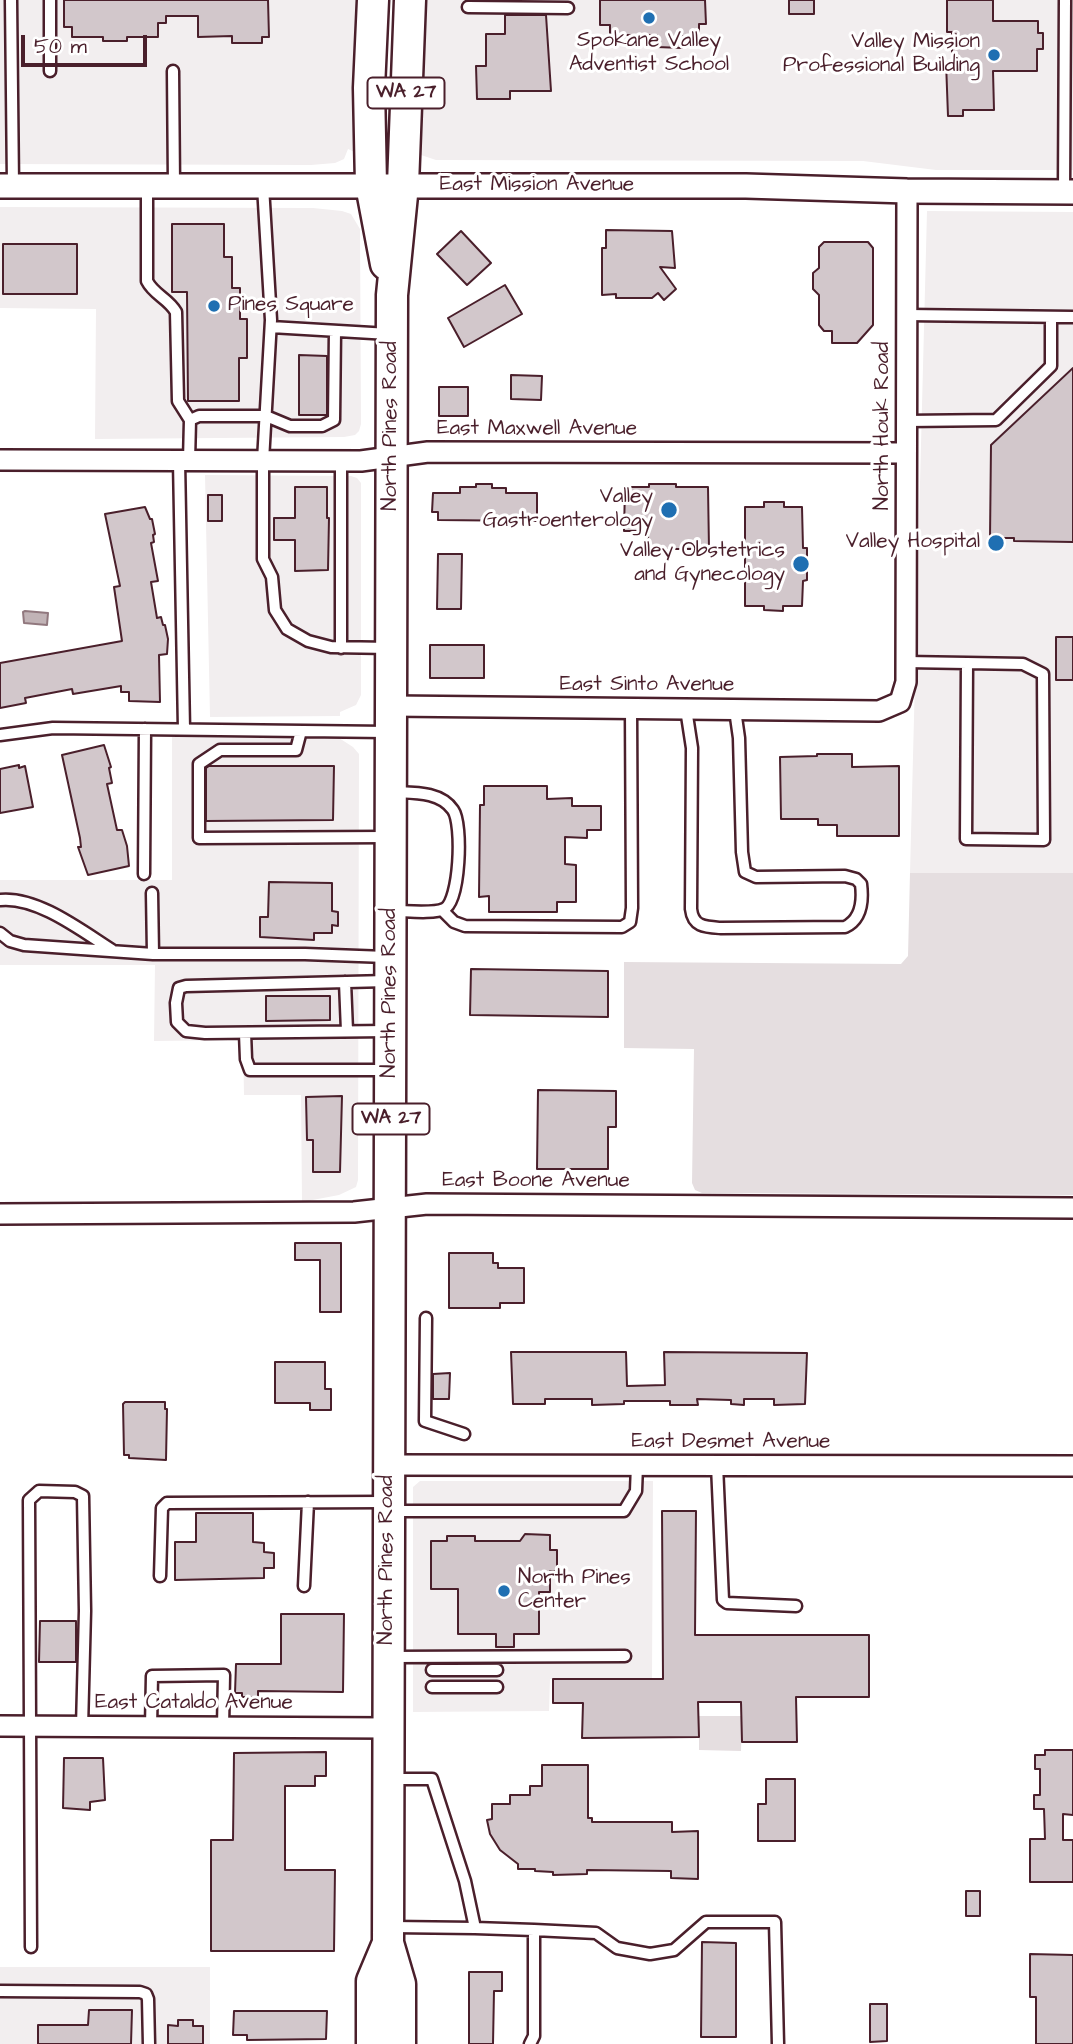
<!DOCTYPE html>
<html>
<head>
<meta charset="utf-8">
<style>
	body { margin:0 }
	#map { position:relative; width:1073px; height:2044px; overflow:hidden; background:#fff; font-family:"Architects Daughter",sans-serif }
	canvas { display:block }
	.scale { position:absolute; left:21px; top:35px; width:126px; height:32px; box-sizing:border-box; border:4px solid #4a1f2b; border-top:0; padding-left:9px; font-size:21px; line-height:24px; white-space:nowrap; color:#4a1f2b; -webkit-text-stroke:5px #fff; paint-order:stroke }
</style>
</head>
<body>
<div id="map">
<canvas width="1073" height="2044"></canvas>
<div class="scale">50 m</div>
</div>
<script>
const g = document.querySelector('canvas').getContext('2d');
g.lineJoin = 'round';
function fillPath(path, color) {
  g.fillStyle = color;
  g.fill(path, 'evenodd');
}
function stroke(path, color, width, dash) {
  g.strokeStyle = color;
  g.lineWidth = width;
  g.lineCap = dash ? 'butt' : 'round';
  g.setLineDash(dash || []);
  g.stroke(path);
}
function drawText(font, color, halo, rows, align = 'center') {
  g.font = font + ' "Architects Daughter",sans-serif';
  g.lineWidth = 6;
  g.setLineDash([]);
  g.textBaseline = 'middle';
  g.strokeStyle = halo;
  g.fillStyle = color;
  for (const [text, x, y, turn = 0] of rows) {
    g.save();
    g.translate(x, y);
    g.rotate((+turn || 0) * Math.PI / 180);
    g.textAlign = isNaN(turn) ? turn : align;
    if (halo) g.strokeText(text, 0, 0);
    g.fillText(text, 0, 0);
    g.restore();
  }
}
const built = new Path2D(`
	M0,0H359L354,80L356,141L355,152L348,149L344,159L335,163L311,165L0,164Z
	M418,0H1073V170H936L863,161L436,160L421,155L413,143Z
	M0,207L313,208L342,211L351,214L360,229L361,424L359,431L355,435L344,437L95,439L96,309L0,308Z
	M927,211L1073,212V873H910Z
	M205,475L351,476L357,478L361,483V695L356,705L340,712V716L210,717Z
	M172,737L339,738L353,747L359,754L358,1180L356,1187L339,1195L302,1202L301,1095H244L243,1040L154,1041L155,965H0V880H172Z
	M420,1481H653L652,1678L550,1679L549,1711L413,1712V1487Z
	M0,1967H210V2044H0Z`);
const green = new Path2D(`
	M910,873H1073V1195L702,1193L695,1190L692,1183L694,1049L624,1048V962L901,964L908,956Z
	M699,1716H742L741,1751L699,1750Z`);
const water = new Path2D(`
	M25,611L48,613L47,625L24,623L23,612Z`);
const building = new Path2D(`
	M64,0H268L269,37H262V43H232V36L198,37V16H166V23H158V37H127V41H103V37H72V27H64Z
	M600,0H705L706,24H699V36H682V48L657,47V35H610V25H600Z
	M789,0H814V14H789Z
	M947,0H993V21H1038V33H1043V49H1037V71H993L994,110H963V116H948L946,62H952V32H947Z
	M505,15H546L551,91H510V99H477L476,66H486V34H505Z
	M172,224H224V257H232V288H240V319H247V358H239V401H188L187,292H172Z
	M606,230L672,231L675,268L660,267L676,289L664,300L658,293L652,298H616V294L602,295V248H606Z
	M461,231L491,263L467,285L437,254Z
	M824,242H868L873,248V325L857,343H832V331H824L819,325V295L813,289V273L819,268V247Z
	M3,244H77V294H3Z
	M505,285L522,314L464,347L448,318Z
	M299,355L327,356V415H299Z
	M1073,368V542L1014,541V538H990L991,445Z
	M511,375L542,376L541,400L511,399Z
	M439,387H468V416H439Z
	M476,484H492V488H506V493H537V521L438,520V512H432L433,493H460V487H476Z
	M649,484H676V487H708L709,549H648V531H624L625,487H649Z
	M295,487H327V518H329L328,570L295,571V540H274V518H295Z
	M208,495H222V521H208Z
	M764,502H784V507H802L803,548H807V580L803,581L802,606H783V611L764,610V606H745V507H764Z
	M145,507L150,519H152L155,534L153,535L154,542L151,543L158,581L151,582L157,618L161,617L163,625H165L168,639L167,654L159,655L160,702L129,701V692H121V686L73,694L72,689L25,698L26,703L0,708V663L122,641L114,587L120,586L105,514Z
	M438,554H462L461,609H437Z
	M1056,637H1073V680H1056Z
	M430,645H484V678H430Z
	M104,745L111,767L109,768L112,783L107,784L117,830H122L127,846L129,866L88,875L78,847H81L80,838L62,755Z
	M817,754H852V767L899,766V836H837V825H818V819H781L780,757L817,756Z
	M19,765V768L25,766L33,807L0,813V769Z
	M209,766H334L333,820L206,821V768Z
	M484,786H547V799L572,798V806H601V830H587V838L565,837V864L576,865V902H557V912H489V896L479,897L480,805H484Z
	M269,882L332,883V911L338,912V926L332,925V933H314V940L260,937V917H268Z
	M471,969L608,971V1017L470,1015Z
	M266,996H330V1020L266,1021Z
	M538,1090L616,1091V1127H608V1169H537Z
	M342,1096L340,1172H313V1140H307L306,1097Z
	M295,1243H341V1312H320V1260H295Z
	M449,1253H493V1263H498V1268H524V1303H500V1308H449Z
	M511,1352H626L627,1386L665,1385L664,1352L807,1353L805,1404L774,1405V1399H744V1405L731,1404V1400L697,1399L698,1405H670V1401H624V1404L592,1405V1399H545V1404H513Z
	M275,1362H325V1389H331V1410H310V1403H275Z
	M450,1373L449,1399H433V1374Z
	M125,1402H165V1409H167L166,1460L129,1458V1455H124L123,1404Z
	M662,1511H696L695,1635H869V1697H796L797,1742H742L741,1702H698L699,1737L582,1738L583,1703H553V1679H663Z
	M196,1513H253V1542L264,1543V1552L274,1553V1568H264V1578L175,1580V1542H196Z
	M525,1534L550,1535V1550H557V1571H550V1592H539V1634H514V1647H496V1634H458V1589H431V1541H447V1536H475V1541H520Z
	M281,1614H344L343,1692L258,1691V1697H242V1693H235L236,1664H281Z
	M40,1621H76V1662H39Z
	M1045,1750H1073V1815L1063,1814V1840H1073V1882H1030V1839H1045L1044,1809H1034V1795H1040V1769H1035V1755H1045Z
	M326,1752V1776H315V1786H285V1870H335L334,1951H211V1840H233L234,1753Z
	M64,1758H103L105,1800L90,1802V1810L63,1808Z
	M542,1765H588V1818H592V1822H672V1832L698,1831V1879L671,1878V1871L587,1870V1874L553,1875V1872L535,1871V1869H518V1864L500,1850L490,1834L487,1820L492,1819V1804H510V1795H530V1786H542Z
	M766,1779H795V1841H758V1804H766Z
	M966,1891H980V1916H966Z
	M702,1942L736,1943V2037H701Z
	M1030,1954L1073,1955V2044H1036V1997H1030Z
	M469,1972H502V1991H494L493,2044H469Z
	M870,2004H887V2041L870,2042Z
	M89,2010H132L131,2044H38V2025H88Z
	M234,2011H327L326,2039L247,2040V2035H233Z
	M178,2020H193V2026H203V2044H168V2025L178,2026Z`);
const service = new Path2D(`
	M11,0L13,185
	M50,0V71
	M468,7L568,8
	M173,71L174,185
	M263,186L271,320L263,461V559L272,577L275,610L287,629L308,641L331,647L390,648
	M147,187V281C154,295 168,298 176,312L178,401L190,420L189,461
	M1064,191L1065,0
	M907,315L1073,317
	M271,327L389,334
	M190,420L199,416H266L290,426H322L334,420L335,331
	M906,421L996,420L1051,366V317
	M179,461L184,729
	M341,462V648
	M906,662L967,663L966,839L1044,840L1043,674L1023,664L967,663
	M686,709L692,748L691,909C693,927 705,927 721,928L845,927C862,919 863,900 861,884L856,879L845,876L756,877L745,872L742,852L739,738L735,710
	M301,731L296,750H220L199,764V838L386,837
	M0,735L53,728L387,732
	M393,792C413,793 440,791 453,810C463,824 460,902 444,909C434,914 406,911 394,911
	M144,874L145,729
	M152,893L153,954H305L386,957
	M0,900C37,896 82,931 112,950
	M442,910L454,922L465,926L622,927L630,922L632,908L631,709
	M0,933L10,941L24,945L153,954
	M387,981L186,986L179,988L176,1003L177,1022L186,1031L205,1033L388,1031
	M345,982L347,1031
	M245,1033L246,1059L250,1070H387
	M426,1318L425,1421L464,1434
	M717,1465L723,1600L727,1603L796,1606
	M392,1511H624L636,1491L637,1465
	M160,1576L162,1508L167,1503L384,1502
	M304,1586L308,1502
	M391,1657L625,1656
	M432,1670H497
	M432,1687H497
	M151,1727L152,1676L224,1675L223,1727
	M392,1927L475,1928L465,1881L432,1779H392
	M475,1928L534,1930V2036L530,2044
	M534,1930L596,1933L617,1948L650,1954L674,1950L706,1922H775L778,2044
	M31,1947L29,1500L39,1491L75,1492L83,1496L85,1611L82,1727
	M0,1991L140,1992L146,1994L148,1999L149,2044`);
const minor = new Path2D(`
	M0,460L361,461L428,452L906,453
	M392,706L879,711L900,702L906,682L907,191
	M0,1214L354,1212L427,1204L1073,1208
	M388,1465L1073,1466
	M0,1726L388,1728`);
const tertiary = new Path2D(`
	M0,186H746L907,191L1073,192`);
const primary = new Path2D(`
	M373,0L369,88L371,185L386,264
	M372,2044V1981L388,1943
	M400,2044V1984L388,1943L392,295L403,185L410,0`);
const markers = [
	[649,18,7,"#1f6fb2"],
	[994,55,7,"#1f6fb2"],
	[214,306,7,"#1f6fb2"],
	[669,510,9,"#1f6fb2"],
	[996,543,9,"#1f6fb2"],
	[801,564,9,"#1f6fb2"],
	[504,1591,7,"#1f6fb2"]
];
const shields = [
	[406,93,77],
	[391,1119,77]
];
const shieldNames = [
	["WA 27",406,93],
	["WA 27",391,1119]
];
const poiNames = [
	["Spokane Valley",649,42,"center"],
	["Adventist School",649,66,"center"],
	["Valley Mission",980,43],
	["Professional Building",980,67],
	["Pines Square",228,306,"left"],
	["Valley",653,498],
	["Gastroenterology",653,522],
	["Valley Hospital",980,543],
	["Valley Obstetrics",785,552],
	["and Gynecology",785,576],
	["North Pines",518,1579,"left"],
	["Center",518,1603,"left"]
];
const streetNames = [
	["East Mission Avenue",537,186],
	["North Pines Road",392,426,-90],
	["North Houk Road",884,426,-90],
	["East Maxwell Avenue",537,430],
	["East Sinto Avenue",647,686],
	["North Pines Road",391,993,-90],
	["East Boone Avenue",536,1182],
	["East Desmet Avenue",731,1443],
	["North Pines Road",388,1560,-90],
	["East Cataldo Avenue",194,1704]
];
fillPath(built, '#f2eeef');
fillPath(green, '#e5dee0');
fillPath(water, '#c1b3b6');
stroke(water, '#91787e', 2);
fillPath(building, '#d2c7cb');
stroke(building, '#4a1f2b', 2);
stroke(service, '#4a1f2b', 15);
stroke(minor, '#4a1f2b', 24);
stroke(tertiary, '#4a1f2b', 28);
stroke(primary, '#4a1f2b', 35);
stroke(service, '#fff', 10);
stroke(minor, '#fff', 19);
stroke(tertiary, '#fff', 23);
stroke(primary, '#fff', 30);
for (const [x, y, r, color] of markers) {
  const dot = new Path2D();
  dot.arc(x, y, r, 0, 2 * Math.PI);
  g.fillStyle = color;
  g.fill(dot);
  stroke(dot, '#fff', 2.5);
}
for (const [x, y, w] of shields) {
  const box = new Path2D();
  box.roundRect(x - w / 2, y - 15.5, w, 31, 5);
  g.fillStyle = '#fff';
  g.fill(box);
  stroke(box, '#4a1f2b', 2);
}
drawText('bold 19px', '#4a1f2b', null, shieldNames);
drawText('21px', '#4a1f2b', '#fff', poiNames, 'right');
drawText('21px', '#4a1f2b', '#fff', streetNames);
</script>
</body>
</html>
